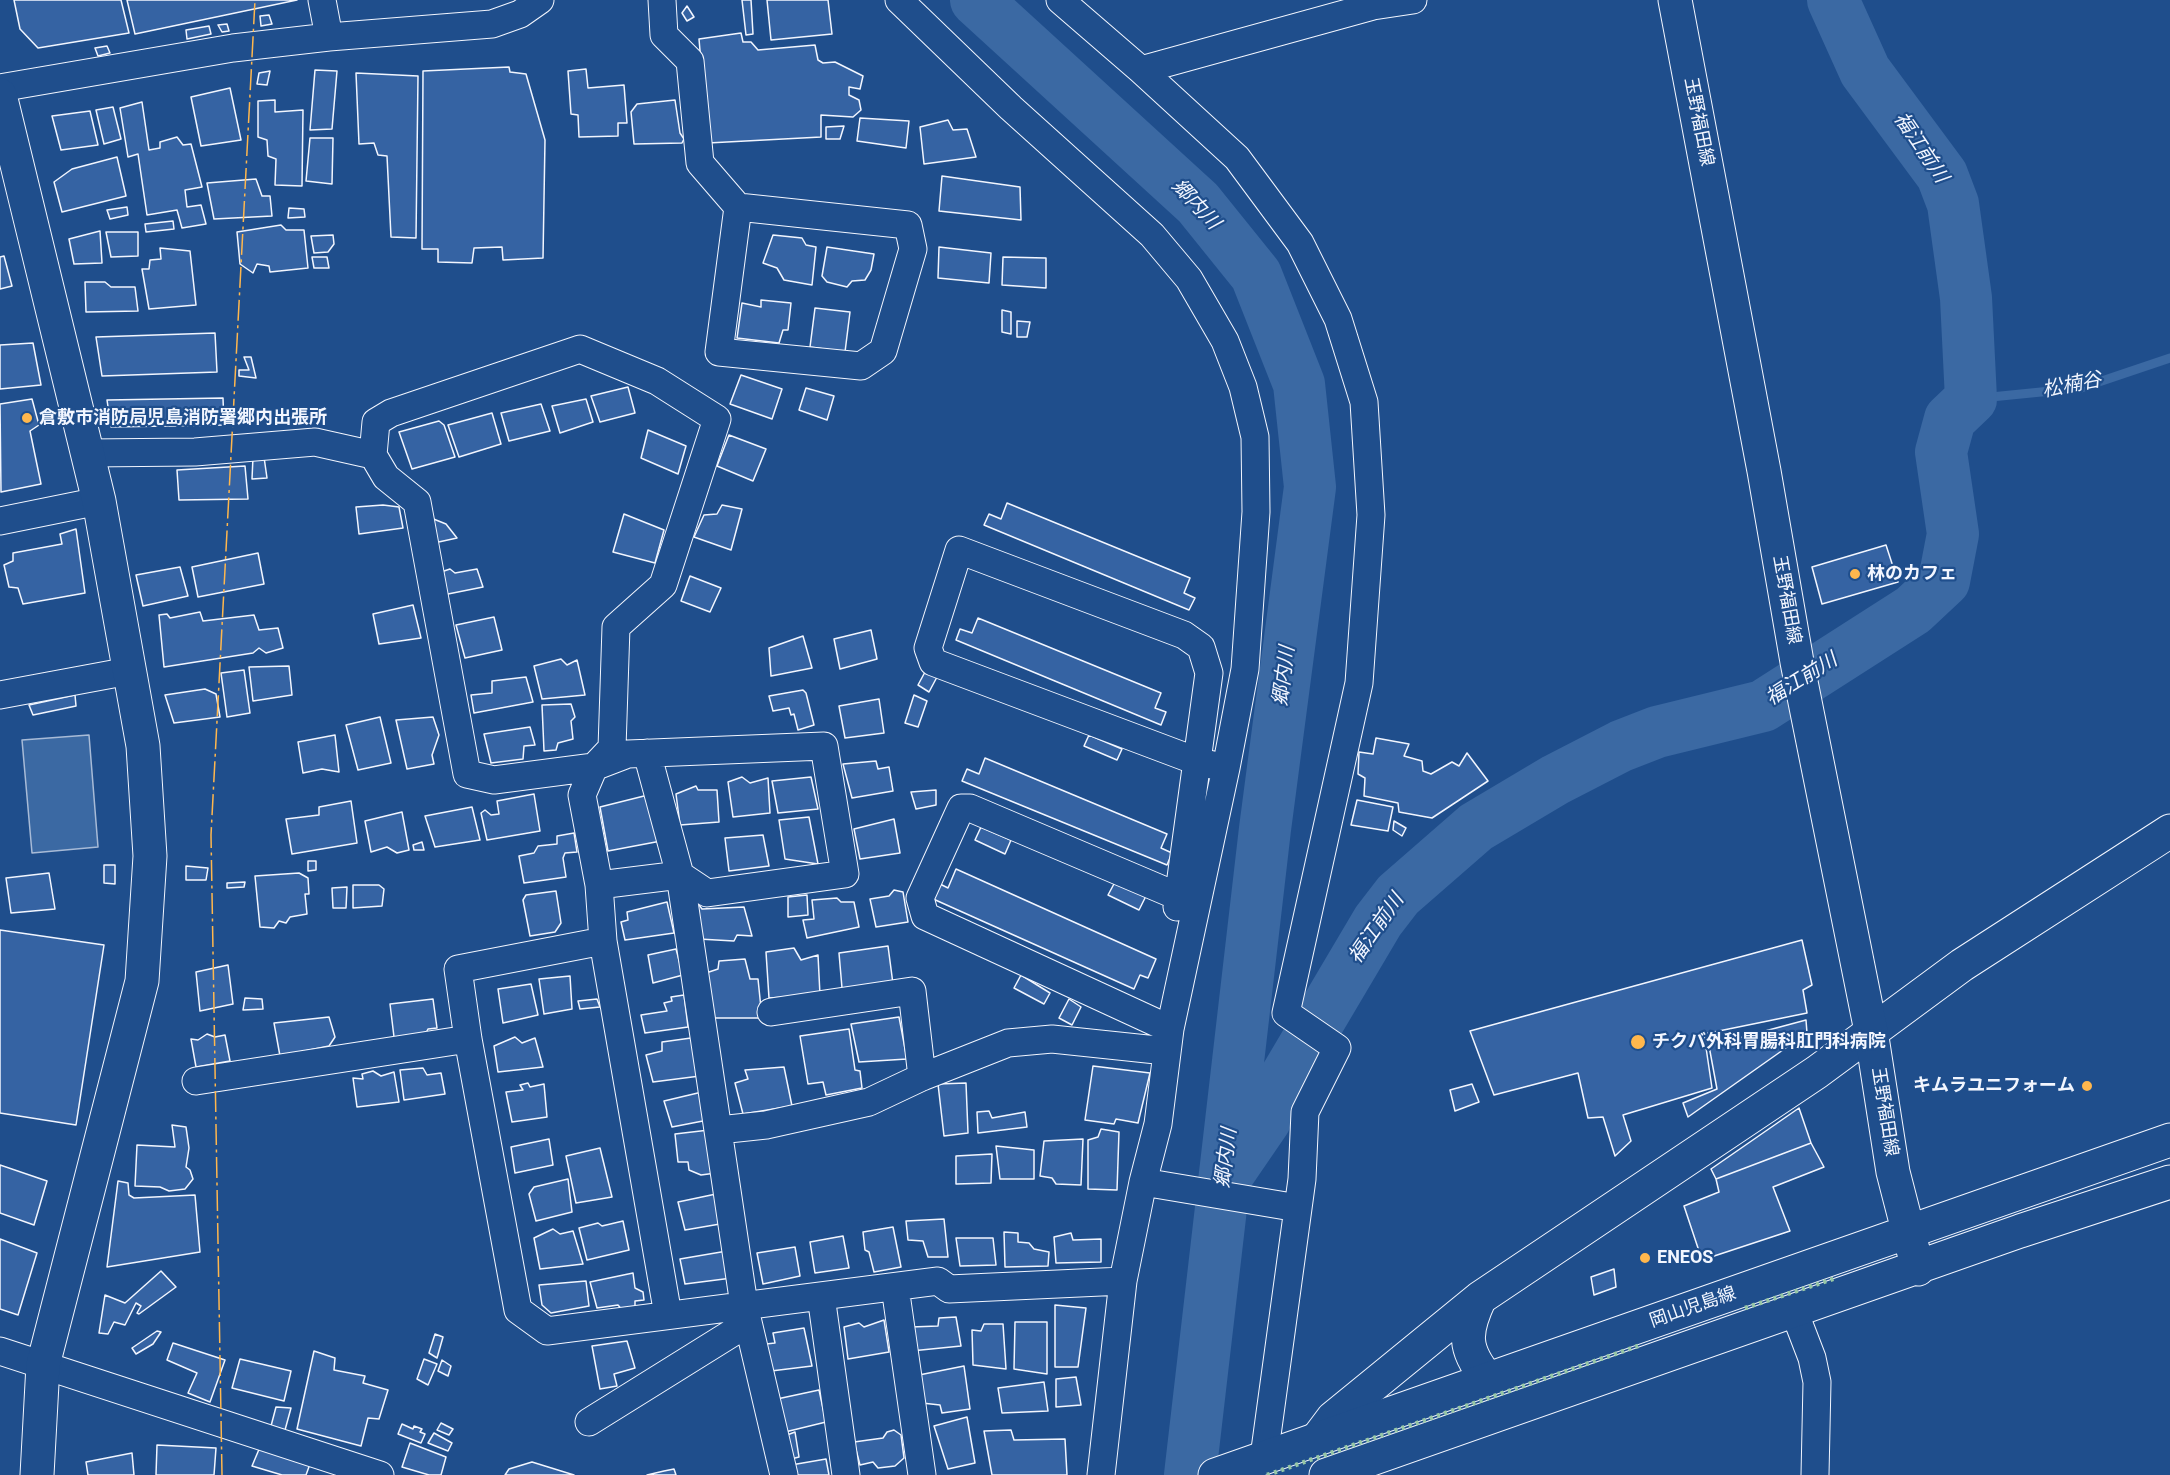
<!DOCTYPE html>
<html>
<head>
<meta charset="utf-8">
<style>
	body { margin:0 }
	canvas { display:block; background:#1f4e8c }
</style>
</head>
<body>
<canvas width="2170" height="1475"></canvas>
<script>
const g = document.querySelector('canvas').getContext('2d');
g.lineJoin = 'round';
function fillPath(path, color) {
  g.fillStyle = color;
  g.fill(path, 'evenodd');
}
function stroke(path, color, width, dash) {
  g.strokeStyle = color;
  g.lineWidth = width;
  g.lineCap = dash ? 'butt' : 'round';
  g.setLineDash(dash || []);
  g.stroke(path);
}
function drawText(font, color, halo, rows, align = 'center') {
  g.font = font + ' Roboto,"Noto Sans JP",sans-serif';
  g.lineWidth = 4.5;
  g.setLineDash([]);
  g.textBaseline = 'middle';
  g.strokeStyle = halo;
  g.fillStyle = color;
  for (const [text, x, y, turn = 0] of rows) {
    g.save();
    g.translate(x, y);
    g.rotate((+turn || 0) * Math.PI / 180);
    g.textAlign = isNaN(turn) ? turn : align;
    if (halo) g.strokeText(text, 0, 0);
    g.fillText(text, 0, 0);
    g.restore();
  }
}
const water = new Path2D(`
	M89,735L98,847L32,853L22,740Z`);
const stream = new Path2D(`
	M1971,399L2081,388L2170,358`);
const river = new Path2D(`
	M976,0L1198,203L1256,275L1299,384L1310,487L1265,829L1190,1475
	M1228,1174L1265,1120L1275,1095L1378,921L1398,895L1476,827L1555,780L1621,746L1657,732L1763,706L1913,610L1944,581L1953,534L1941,452L1950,419L1971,399L1966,298L1953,204L1942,175L1865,71L1833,0`);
const building = new Path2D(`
	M14,0H121L129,33L38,48L20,29Z
	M127,0H297L135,34Z
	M742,0H751L753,34L746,35Z
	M767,0H828L832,34L771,40Z
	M687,6L694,17L687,21L682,13Z
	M269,15L272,24L261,26L260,16Z
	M227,24L229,31L222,32L218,25Z
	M209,26L211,34L187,39L186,30Z
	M741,33L743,42H751L758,50L815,45L818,60L823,63L835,62L863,76L860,89L849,87V95L859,100L861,110L853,117L821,115V137L708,143L699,39Z
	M107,46L110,53L98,56L95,48Z
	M509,67L510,72L526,74L545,140L543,258L503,260L502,247L474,248L472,263L438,262V249H422L423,71Z
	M586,69L588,88L624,85L627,123H618V136L579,137L578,115L571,114L568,71Z
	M315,70L337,71L332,129L310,130Z
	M270,71L267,85L257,84L259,73Z
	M356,73L418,76L416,238L391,237L387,156L378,155L374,143L359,144Z
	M230,88L241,140L201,146L191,97Z
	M275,100V112L303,110L302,186L275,185L276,159L268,156L267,140L258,137V101Z
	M675,100L680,133L684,139L682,143L634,144L631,112L637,104Z
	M142,102L149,150L160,148V142L177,137L183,145L191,144L202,187L185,190L187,207L201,205L206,224L182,228L177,210L147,215L138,154L128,157L120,108Z
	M113,107L121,139L104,144L96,110Z
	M90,111L98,145L61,150L52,116Z
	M860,118L909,121L906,148L857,141Z
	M948,120L953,130L967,129L976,157L924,164L920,127Z
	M844,126L840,139H826V127Z
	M310,138H333L332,184L306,181Z
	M117,157L126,196L62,212L54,182L72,169Z
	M942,176L1020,187L1021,220L939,211Z
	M256,179L262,196H270L272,216L214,219L207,183Z
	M127,207L128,215L110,219L107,210Z
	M289,208L304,209L305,217L288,218Z
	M173,221L174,229L146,232L145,224Z
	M281,225L286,230H304L308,268L270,272L269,266L257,264L253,273L240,264L237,232Z
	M100,231L102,263L74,264L69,239Z
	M106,232H138V256L111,257Z
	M333,235L334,244L328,252L314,253L311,236Z
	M773,235L802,238L806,245L816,247L812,285L784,280L777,268L763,263Z
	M827,247L874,254L871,270L865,280L852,281L847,287L827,282L822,276Z
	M939,247L991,253L989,283L938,278Z
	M160,248L190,251L196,305L149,309L142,269H149L150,260L161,259Z
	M4,256L12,286L0,289V257Z
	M312,257H327L329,268H314Z
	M1003,257L1046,258V288L1002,285Z
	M85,282H105L111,287H135L138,311L86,312Z
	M761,300L791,303L788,330H783L779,343L737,338L742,303L761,307Z
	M815,308L850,312L845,352L810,347Z
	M1002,310L1011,312V334L1002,332Z
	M1017,321L1030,322L1027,337H1017Z
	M215,333L217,372L102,376L96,337Z
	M33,343L41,385L0,389V345Z
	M244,357H251L256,378L239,376V370H249Z
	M741,375L782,389L772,419L730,404Z
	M628,387L635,413L600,422L591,396Z
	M806,388L834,396L827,420L799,410Z
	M223,398L224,425L111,427L107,400Z
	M32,399L39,425L30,431L41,484L1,492L0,404Z
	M586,399L593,422L560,433L552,406Z
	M541,404L550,431L509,441L501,413Z
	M492,413L501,444L459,457L448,425Z
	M439,421L444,425L455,457L412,469L399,432Z
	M648,430L686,446L678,474L641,458Z
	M729,435L766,449L753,481L717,466Z
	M253,457H264L267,478L252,479Z
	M245,466L248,499L179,500L177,470Z
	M1007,503L1190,578L1184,593L1195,598L1189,610L984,525L989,514L1001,519Z
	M383,505L399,507L403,528L359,534L356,507Z
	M722,505L742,509L731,550L694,537L704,515L717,514Z
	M624,514L664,530L655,563L613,552Z
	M431,518L446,524L457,538L434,543Z
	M76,529L85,593L23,604L18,588L9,587L4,565L13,561V553L62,544L60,534Z
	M1886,545L1898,582L1822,604L1812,567Z
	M258,553L264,584L198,597L192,567Z
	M180,567L188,596L143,606L136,575Z
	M450,569L455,573L477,569L483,587L443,595L438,573Z
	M690,576L721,588L710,612L681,601Z
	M413,605L421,638L379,644L373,614Z
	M200,612L203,621L254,615L259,630L278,628L283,648L266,653L259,648L253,653L164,667L159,615L167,614L170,618Z
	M494,617L502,650L465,658L456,625Z
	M978,618L1161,693L1155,708L1166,712L1161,725L956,640L960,629L972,633Z
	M871,630L877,659L840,669L834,639Z
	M803,636L812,668L771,676L769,648Z
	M561,659L567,665L577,660L585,695L542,699L534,666Z
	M289,666L292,695L253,701L249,667Z
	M244,670L250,713L227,717L221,673Z
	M925,672L937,677L929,692L918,685Z
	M526,677L533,702L474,713L471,695L492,693V681Z
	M205,689L216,694L220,717L174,723L165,695Z
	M803,690L806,693L814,725L798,730L794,714L791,715L789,708L773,711L769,696Z
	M75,695L76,706L33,715L29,705Z
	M914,695L927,701L918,727L905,723Z
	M879,699L884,733L845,738L839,706Z
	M571,704L575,717L571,721L573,739L558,743L556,750L544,751L542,705Z
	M380,717L391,763L358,770L346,725Z
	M433,717L439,735L432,755L434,764L407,769L396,720Z
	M530,727L535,745L524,746L523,759L491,763L484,734Z
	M335,735L339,772L322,769L303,773L298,742Z
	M1089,735L1122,749L1117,760L1084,746Z
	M1376,738L1409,744L1404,756L1422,761L1423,771L1431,774L1452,762L1459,766L1467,753L1488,781L1432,818L1399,812L1398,803L1364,796L1365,778L1358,774L1359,752L1373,754Z
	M985,758L1167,834L1161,848L1172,853L1167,865L962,781L967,769L979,774Z
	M876,761L878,769L889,767L893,791L852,798L843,764Z
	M742,777L750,783L768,778L770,813L733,817L728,782Z
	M811,777L818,809L778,813L772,781Z
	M696,786L698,790H717L719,822L680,825L676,794Z
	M936,790V805L916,809L911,792Z
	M534,794L540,831L487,840L481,813L485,810L491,815L499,814L497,801Z
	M652,794L661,841L608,851L600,807Z
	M1357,800L1393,807L1388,831L1351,825Z
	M351,801L357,843L292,854L286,819L319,815V807Z
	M472,807L480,840L435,847L425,816Z
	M402,812L409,850L397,853L387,847L371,852L365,821Z
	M809,817L818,864L785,859L779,820Z
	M894,819L900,853L860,859L854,829Z
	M1394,821L1406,828L1402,836L1393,830Z
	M981,827L1011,840L1005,854L975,840Z
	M574,833L577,852L565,853L563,858L566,877L524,883L519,856L534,853L538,846L557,844V836Z
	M763,835L769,866L729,871L725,838Z
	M422,842L424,850H414L413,845Z
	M308,861H316V870L308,871Z
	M104,865H115V884L104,883Z
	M186,866L208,868L206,880H186Z
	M956,869L1156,959L1148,978L1140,975L1134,989L931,898L938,883L948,888Z
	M49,873L55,909L11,913L6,878Z
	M299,873L308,878L309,894H305L307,914L290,917L286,923L279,921L274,928L260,927L255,876Z
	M245,882L244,887L227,888V883Z
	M1115,882L1146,896L1139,910L1108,895Z
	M353,885H379L384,889L382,906L353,908Z
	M347,887L346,908H333L332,888Z
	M894,890L903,892L908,922L876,927L870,899L889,896Z
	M556,891L561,923L555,932L530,936L523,900L526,895Z
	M807,895L808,915L788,917V897Z
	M837,898L841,902H854L859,927L807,938L803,920L814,919L812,900Z
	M667,902L674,933L625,940L621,922L628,920L627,912Z
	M697,902L702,909L744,907L752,936L737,935L734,941L699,939Z
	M0,930L104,945L76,1125L0,1113Z
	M1802,940L1812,985L1803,990L1807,1013L1704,1034L1712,1088L1623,1115L1631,1141L1615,1156L1603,1117L1588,1118L1578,1073L1494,1095L1470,1031Z
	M888,946L893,984L842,988L839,953Z
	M794,948L801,960L818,955L820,995L769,998L766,952Z
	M676,949L683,975L653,983L648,955Z
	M745,959L750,979H758L762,1018H710L703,974L718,969L719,961Z
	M228,965L233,1004L200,1011L196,972Z
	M1021,975L1050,993L1044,1004L1014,988Z
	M570,976L572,1009L544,1014L539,979Z
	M531,984L538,1015L503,1023L498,989Z
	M684,995L688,1027L645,1033L641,1015L667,1011L664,1003L672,1001L671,997Z
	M245,998L262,999L263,1009L243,1010Z
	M433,999L437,1028L428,1029L425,1035L394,1037L390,1004Z
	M597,999L600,1007L580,1009L578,1001Z
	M1069,999L1081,1007L1072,1025L1059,1018Z
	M329,1017L335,1037L329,1046L280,1056L274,1023Z
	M899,1017L907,1059L859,1062L851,1024Z
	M1806,1020L1807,1033L1688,1117L1683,1103L1717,1089L1709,1046Z
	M849,1029L855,1070L860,1071L862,1088L826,1095L823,1082L808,1084L800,1036Z
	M207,1034L215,1037L225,1035L230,1061L196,1067L191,1039L198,1040Z
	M515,1037L522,1043L535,1038L543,1067L498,1072L494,1046Z
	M691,1038L700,1076L653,1082L646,1055L662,1051V1042Z
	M1093,1066L1150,1073L1138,1123L1116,1119L1114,1124L1085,1120Z
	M784,1067L792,1106L743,1114L735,1083L748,1079L745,1070Z
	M423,1068L427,1075L441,1073L445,1094L404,1100L400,1070Z
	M373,1071L381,1076L394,1072L399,1102L357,1107L353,1078L363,1079L362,1074Z
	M528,1083L530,1087L544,1084L547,1117L512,1122L506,1092L523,1090L520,1085Z
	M966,1083L968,1133L944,1136L938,1084Z
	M1472,1084L1479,1102L1455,1111L1450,1090Z
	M702,1092L708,1120L672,1127L664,1101Z
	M1799,1108L1811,1143L1716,1179L1711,1169Z
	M989,1111L992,1118L1025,1112L1027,1127L978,1133L977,1112Z
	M172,1125L186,1127L189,1148L186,1167L190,1170L193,1179L185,1189L169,1191L160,1187L135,1186L137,1145L175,1147Z
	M1101,1129L1119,1132L1117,1190L1088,1189V1140L1098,1137Z
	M709,1130L716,1173L701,1175L689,1170L688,1162H678L675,1134Z
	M549,1139L553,1165L515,1173L511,1147Z
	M1083,1139L1081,1185L1056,1184L1052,1178L1040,1176L1044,1141Z
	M1811,1143L1824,1167L1773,1187L1790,1231L1702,1260L1684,1206L1719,1192L1716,1179Z
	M996,1146L1034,1150V1179H1000Z
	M600,1148L612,1197L576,1203L566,1156Z
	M992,1154L991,1183L956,1184V1156Z
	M0,1165L47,1181L34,1225L0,1213Z
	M568,1179L572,1212L536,1221L529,1194L534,1187Z
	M118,1181L128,1183L129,1195L134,1198L195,1195L200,1252L107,1267Z
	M716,1194L720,1224L685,1230L678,1202Z
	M944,1219L948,1257H928L923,1241L908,1240L906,1221Z
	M623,1221L629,1250L587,1260L579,1228L598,1223L602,1226Z
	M893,1227L901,1267L874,1272L869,1252L865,1250L863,1232Z
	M553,1229L560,1234L573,1231L583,1264L540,1269L534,1238Z
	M1004,1232L1018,1233V1242L1029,1243L1034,1249L1049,1252L1048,1266L1005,1267Z
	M1071,1233L1073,1240L1101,1239V1262L1056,1263L1054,1237Z
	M843,1236L849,1268L815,1273L810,1242Z
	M956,1238H993L996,1265L960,1266Z
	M0,1239L37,1253L18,1315L0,1309Z
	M795,1247L800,1276L763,1284L757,1253Z
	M727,1251L732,1278L685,1284L680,1259Z
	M1614,1269L1616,1287L1594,1295L1591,1277Z
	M161,1271L176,1287L139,1314L137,1313L141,1306L136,1303L125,1325L114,1322L108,1334L99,1333L105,1295L125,1303Z
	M633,1273L635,1288L643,1292L644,1300L635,1301V1308L623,1311L618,1305L597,1308L590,1282Z
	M586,1281L589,1306L551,1313L542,1305L539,1285Z
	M1055,1305L1086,1308L1078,1367H1055Z
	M956,1317L961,1346L911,1351V1327L938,1326L939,1318Z
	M884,1320L889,1352L848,1359L844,1327L859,1323L864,1327Z
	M1015,1322H1047V1374L1014,1369Z
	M984,1324H1003L1006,1369L973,1365L972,1330L981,1331Z
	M804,1328L812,1366L771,1371L766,1344L775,1343L773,1333Z
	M157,1331L161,1332L153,1344L136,1354L132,1348Z
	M435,1334L443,1337L437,1358L429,1353Z
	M627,1341L635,1368L614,1374L617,1386L600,1389L592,1346Z
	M173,1343L225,1360L210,1402L188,1393L197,1373L167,1360Z
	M314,1351L335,1358L334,1370L365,1376L363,1383L388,1390L379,1419L368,1418L361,1446L297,1429Z
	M240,1359L291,1371L284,1401L232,1388Z
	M424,1359L437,1364L428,1385L417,1379Z
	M442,1360L451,1366L448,1376L438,1371Z
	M964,1366L970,1409L942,1413L940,1405L922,1403L919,1375Z
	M1076,1377L1081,1405L1056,1407V1379Z
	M1044,1382L1048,1411L1002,1413L998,1388Z
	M819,1390L826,1422L785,1432L777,1399Z
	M276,1407L291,1408L285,1430L271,1426Z
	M967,1417L975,1463L948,1469L934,1426Z
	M441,1423L453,1429L449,1435L437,1430Z
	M402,1424L413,1429L414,1426L422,1429L420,1432L425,1434L421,1443L398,1434Z
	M894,1430L901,1435L904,1458L895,1466L878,1468L873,1462L860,1465L854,1442L883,1438L887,1432Z
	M1011,1430L1014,1440L1065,1439L1067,1475H992L984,1431Z
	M795,1432L799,1457L791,1459L787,1435Z
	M434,1433L452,1443L448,1451L428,1443Z
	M410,1443L446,1457L441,1475H429L402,1467Z
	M157,1445L216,1448L214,1475H156Z
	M260,1447L310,1464L306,1475H282L252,1466Z
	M132,1453L134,1475H88L86,1462Z
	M826,1459L829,1475H794L791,1465Z
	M532,1462L574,1475H505L509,1469Z
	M674,1469L676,1475H647L664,1471Z`);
const street = new Path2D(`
	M322,0L329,37
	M662,0L664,35L690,61L700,163L738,207L908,225L913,249L883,351L861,366L719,352L738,207
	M899,0L1011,108L1152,235L1189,279L1225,341L1243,387L1255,437L1256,512L1245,669L1226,768L1170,1029L1158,1124L1143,1182L1123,1281L1101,1475
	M1060,0L1141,70L1373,6L1413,0
	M1141,70L1237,158L1300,243L1338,319L1364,402L1371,515L1359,683L1286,1013L1337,1048L1305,1112L1302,1179L1264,1457
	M0,88L233,48L329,37L492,24L520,14L540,0
	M88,453L195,452L315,442L373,455L376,422L391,413L580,349L657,381L717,419L663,585L616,627L612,748L594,767L582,795L599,885L603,941L668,1315
	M373,455L386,477L417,502L467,774L494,780L594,767L628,754L824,746L845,874L707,893L680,875L599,885
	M0,521L99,501
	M0,695L129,671
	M647,753L680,875L744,1305L784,1475
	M1177,907L1209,673L1201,647L1184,635L959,550L928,648L933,662L1199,762L1226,768
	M603,941L458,969L468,1039L518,1310L547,1331L938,1281L949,1289L1123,1281
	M771,1012L912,991L922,1077
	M1170,1029L925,916L920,898L961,808H970L1196,904
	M196,1081L468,1039
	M719,1130L766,1125L869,1102L922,1077L1008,1043L1052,1039L1166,1051
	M1143,1182L1298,1208
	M895,1287L922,1475
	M821,1296L846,1475
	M1794,1311L1812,1358L1817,1382L1815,1475
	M0,1351L380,1475
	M589,1422L748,1323`);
const secondary = new Path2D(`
	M0,95L99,501L143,746L150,856L142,981L43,1365L37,1475
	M1480,1298C1464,1332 1463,1349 1487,1378
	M1318,1438L1333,1418L1480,1298L1817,1072L1962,965L2170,831`);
const primary = new Path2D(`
	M1675,0L1764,471L1797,662L1871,1031L1893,1172L1918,1269
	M1215,1475L2170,1140
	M1326,1475L2020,1231L2170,1182`);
const hedge = new Path2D(`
	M1745,1308L1836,1278
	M1267,1475L1638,1346`);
const power = new Path2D(`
	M222,1475L211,835L255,0`);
const markers = [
	[27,418,6,"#ffb74d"],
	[1855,574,6,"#ffb74d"],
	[1638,1042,8,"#ffb74d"],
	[2087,1086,6,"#ffb74d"],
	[1645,1258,6,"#ffb74d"]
];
const streetNames = [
	["玉野福田線",1698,122,79],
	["玉野福田線",1786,600,80],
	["玉野福田線",1884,1112,81],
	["岡山児島線",1693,1308,-19]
];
const poiNames = [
	["倉敷市消防局児島消防署郷内出張所",39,418],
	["林のカフェ",1867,574],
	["チクバ外科胃腸科肛門科病院",1652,1042],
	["キムラユニフォーム",2075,1086,"right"],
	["ENEOS",1657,1258]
];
const waterNames = [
	["福江前川",1920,148,56],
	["郷内川",1195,205,47],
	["松楠谷",2072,386,-11],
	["郷内川",1285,676,-83],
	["福江前川",1802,680,-32],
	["福江前川",1377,929,-55],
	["郷内川",1227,1158,-83]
];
fillPath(water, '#3b69a3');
stroke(water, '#a8bbd7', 1.5);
stroke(stream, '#3b69a3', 9);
stroke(river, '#3b69a3', 52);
fillPath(building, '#3563a3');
stroke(building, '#f2f6ff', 1.5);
stroke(street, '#f2f6ff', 29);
stroke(secondary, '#f2f6ff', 35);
stroke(primary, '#f2f6ff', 35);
stroke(street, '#1f4e8c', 27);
stroke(secondary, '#1f4e8c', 33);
stroke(primary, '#1f4e8c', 33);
stroke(hedge, '#97c8a6', 4.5, [3, 4.5]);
stroke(power, '#ffb74d', 1.5, [21, 4.5, 3, 4.5]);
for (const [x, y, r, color] of markers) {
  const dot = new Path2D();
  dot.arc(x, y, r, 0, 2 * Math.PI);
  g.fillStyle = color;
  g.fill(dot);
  stroke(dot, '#1f4e8c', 2);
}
drawText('18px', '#f2f6ff', '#1f4e8c', streetNames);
drawText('bold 18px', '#f2f6ff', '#1f4e8c', poiNames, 'left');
drawText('italic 20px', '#f2f6ff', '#1f4e8c', waterNames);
</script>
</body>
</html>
